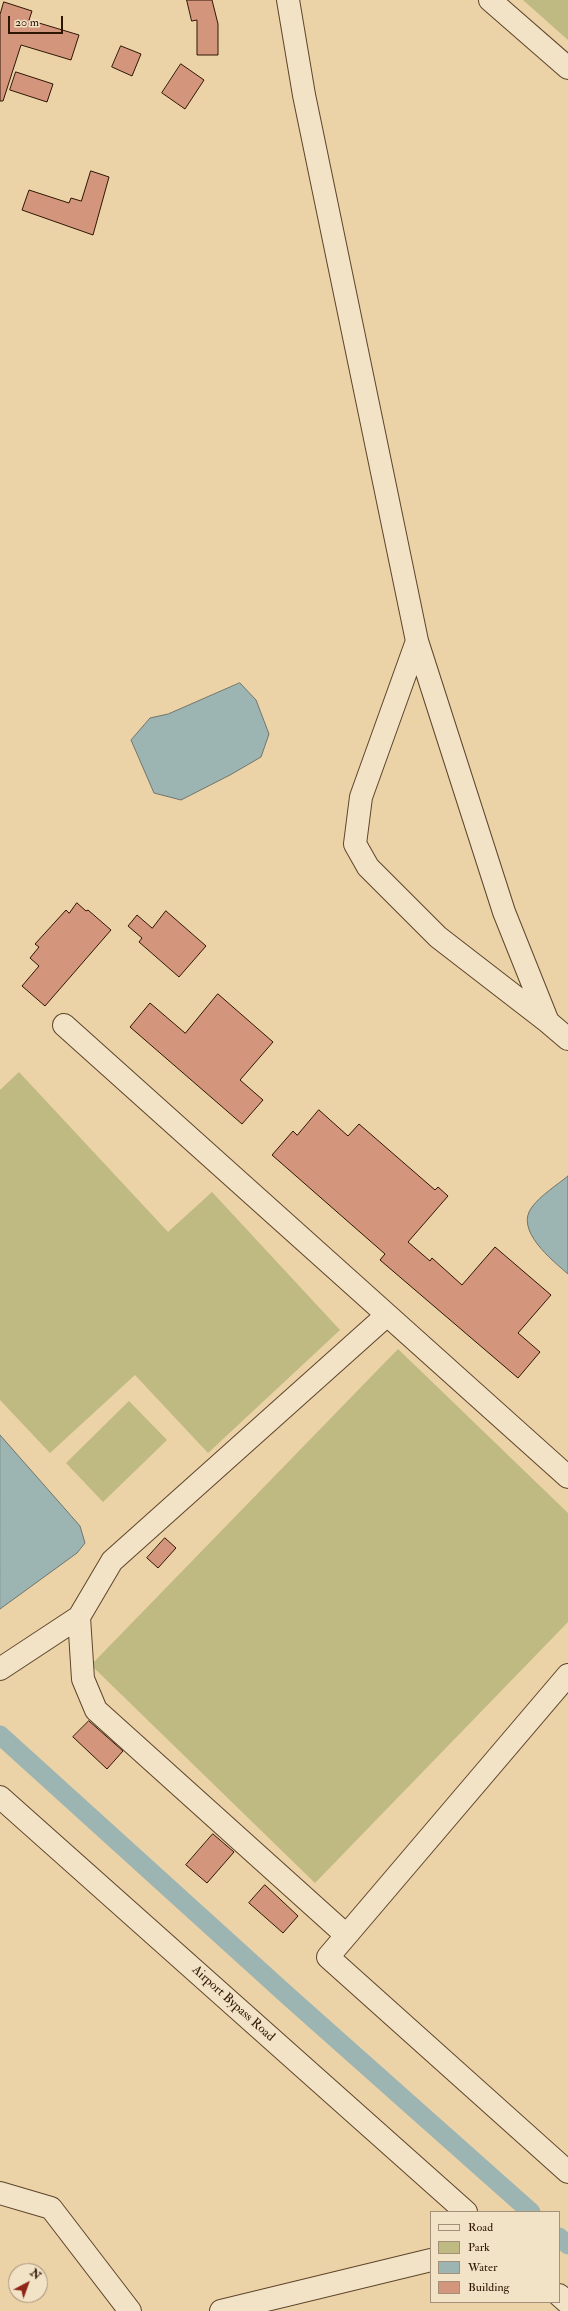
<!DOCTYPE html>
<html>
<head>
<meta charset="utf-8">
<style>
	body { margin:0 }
	#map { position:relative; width:568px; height:2311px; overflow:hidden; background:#ebd2a7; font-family:"IM FELL Double Pica",serif }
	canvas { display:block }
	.legend { position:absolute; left:430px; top:2211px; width:130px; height:92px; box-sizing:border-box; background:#f2e2c6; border:1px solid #a49078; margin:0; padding:5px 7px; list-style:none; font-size:12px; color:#2e1602 }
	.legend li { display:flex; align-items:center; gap:8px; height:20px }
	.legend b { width:20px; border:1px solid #a49078 }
	.north { position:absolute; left:8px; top:2263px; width:40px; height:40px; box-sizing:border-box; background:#f2e2c6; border:1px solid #a49078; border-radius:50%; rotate:41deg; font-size:11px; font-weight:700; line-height:16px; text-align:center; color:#2e1602 }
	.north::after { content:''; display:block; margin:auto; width:14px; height:18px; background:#8f2418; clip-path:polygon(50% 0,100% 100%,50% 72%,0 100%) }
	.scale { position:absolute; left:8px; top:16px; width:55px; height:18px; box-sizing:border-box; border:2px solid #2e1602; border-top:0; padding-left:5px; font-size:12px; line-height:14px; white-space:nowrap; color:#2e1602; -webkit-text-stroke:3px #f2e2c6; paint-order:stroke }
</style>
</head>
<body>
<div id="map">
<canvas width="568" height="2311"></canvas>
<ul class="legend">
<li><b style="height:5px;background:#f2e2c6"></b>Road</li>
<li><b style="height:11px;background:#bfba82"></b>Park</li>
<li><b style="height:11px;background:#9cb5b2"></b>Water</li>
<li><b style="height:11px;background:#d4957d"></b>Building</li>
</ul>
<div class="north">N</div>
<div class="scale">20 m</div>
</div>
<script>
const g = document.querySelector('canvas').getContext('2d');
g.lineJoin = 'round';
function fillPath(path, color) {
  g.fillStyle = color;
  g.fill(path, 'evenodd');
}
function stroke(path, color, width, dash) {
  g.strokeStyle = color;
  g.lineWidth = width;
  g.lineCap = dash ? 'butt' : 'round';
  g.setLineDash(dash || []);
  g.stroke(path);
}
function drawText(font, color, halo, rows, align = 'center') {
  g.font = font + ' "IM FELL Double Pica",serif';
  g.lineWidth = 3;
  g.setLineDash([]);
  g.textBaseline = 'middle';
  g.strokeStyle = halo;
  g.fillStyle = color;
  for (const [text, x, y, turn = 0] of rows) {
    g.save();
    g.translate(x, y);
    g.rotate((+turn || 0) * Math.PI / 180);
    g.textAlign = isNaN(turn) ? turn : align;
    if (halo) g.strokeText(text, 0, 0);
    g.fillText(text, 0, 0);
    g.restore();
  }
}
const green = new Path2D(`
	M523,0H568V40Z
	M19,1072L168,1232L212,1192L340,1330L208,1453L135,1375L50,1453L0,1400V1090Z
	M398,1349L568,1513V1622L315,1883L91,1665Z
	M129,1401L167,1440L103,1502L66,1463Z`);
const water = new Path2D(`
	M240,683L256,700L269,734L261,757L230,775L181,800L154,793L131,740L150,718L168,714Z
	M568,1176V1274C552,1260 514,1230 532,1207C541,1195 557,1185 568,1176Z
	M0,1435L80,1526L85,1543L77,1553L0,1609Z`);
const canal = new Path2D(`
	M0,1735L288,1996L531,2212
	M559,2237L568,2245`);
const building = new Path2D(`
	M187,0H212L218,24V55H197V20L192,21Z
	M4,2L32,11L29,20L79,35L71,60L21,45L3,101H0V15Z
	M121,46L141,54L132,76L112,67Z
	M181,64L204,80L185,109L162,93Z
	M16,72L53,84L47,102L10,90Z
	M91,171L109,177L93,235L22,210L29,190L69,203L71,198L81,201Z
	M77,903L86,911L88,910L111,930L45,1006L22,986L39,966L30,958L39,947L35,944L66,910L69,913Z
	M166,911L206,946L179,977L139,942L142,938L128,926L137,915L152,928Z
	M218,994L273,1042L240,1080L263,1100L242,1124L130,1027L150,1003L185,1033Z
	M319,1110L348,1136L359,1124L435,1190L438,1187L448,1196L408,1242L430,1261L432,1258L462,1285L495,1247L551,1295L518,1333L540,1352L518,1378L380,1260L385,1254L272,1155L293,1131L297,1135Z
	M165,1538L176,1548L158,1568L147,1558Z
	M89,1721L123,1751L107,1769L73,1737Z
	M213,1834L234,1852L207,1883L186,1865Z
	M265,1885L298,1916L283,1933L249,1903Z`);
const minor = new Path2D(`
	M288,0L304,95L417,641L504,912L548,1022L568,1039
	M490,0L568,68
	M417,641L361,797L355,844L368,867L438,937L548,1022
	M64,1025L568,1477
	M0,1669L79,1617
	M568,1675L328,1957L568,2172
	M346,1935L96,1710L83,1679L79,1617L112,1561L387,1315
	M0,2193L51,2208L130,2311
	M221,2311L431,2260`);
const tertiary = new Path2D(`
	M0,1797L466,2212
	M559,2295L568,2303`);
const streetNames = [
	["Airport Bypass Road",233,2004,42]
];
fillPath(green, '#bfba82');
fillPath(water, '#9cb5b2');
stroke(water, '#70756c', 1);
stroke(canal, '#9cb5b2', 19);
fillPath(building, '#d4957d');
stroke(building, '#2e1602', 1);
stroke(minor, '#5d452b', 24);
stroke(tertiary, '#5d452b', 24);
stroke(minor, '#f2e2c6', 22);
stroke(tertiary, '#f2e2c6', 22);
drawText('13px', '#2e1602', '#f2e2c6', streetNames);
</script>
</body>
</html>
